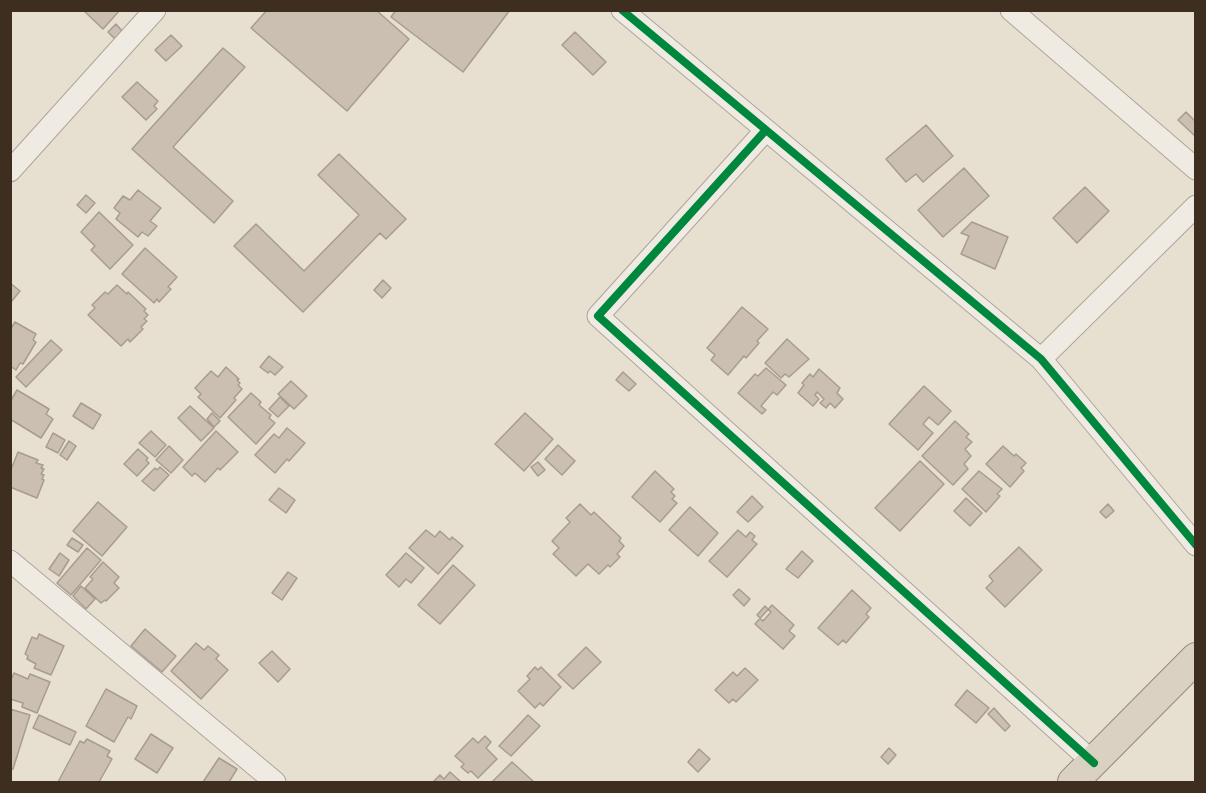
<!DOCTYPE html>
<html>
<head>
<meta charset="utf-8">
<style>
	body { margin:0 }
	#map { position:relative; width:1206px; height:793px; overflow:hidden; background:#e7e0d1; font-family:Bitter,serif }
	canvas { display:block }
	.frame { position:absolute; inset:0; border:12px solid #3d2e20; pointer-events:none }
</style>
</head>
<body>
<div id="map">
<canvas width="1206" height="793"></canvas>
<div class="frame"></div>
</div>
<script>
const g = document.querySelector('canvas').getContext('2d');
g.lineJoin = 'round';
function fillPath(path, color) {
  g.fillStyle = color;
  g.fill(path, 'evenodd');
}
function stroke(path, color, width, dash) {
  g.strokeStyle = color;
  g.lineWidth = width;
  g.lineCap = dash ? 'butt' : 'round';
  g.setLineDash(dash || []);
  g.stroke(path);
}
const building = new Path2D(`
	M83,10H120L103,29Z
	M267,10H376L409,39L347,111L251,28Z
	M396,10H510L463,72L391,17Z
	M116,24L122,31L115,39L108,32Z
	M575,32L606,62L593,75L562,45Z
	M171,35L182,46L166,61L155,50Z
	M223,48L245,67L173,147L233,201L214,223L132,149Z
	M137,82L158,101L154,106L157,109L146,120L122,97Z
	M1186,112L1196,122L1195,136L1178,120Z
	M926,125L953,156L923,182L916,174L906,182L886,159Z
	M339,154L406,219L386,239L380,233L303,312L234,246L256,224L304,271L359,215L318,175Z
	M964,168L989,196L943,237L918,210Z
	M1085,187L1109,211L1077,243L1053,218Z
	M138,190L161,208L150,221L157,226L148,236L142,232L138,237L116,219L120,213L114,208L123,196L130,200Z
	M86,195L95,203L86,213L77,205Z
	M99,212L133,245L110,269L91,250L95,246L81,232Z
	M972,222L1008,237L995,269L961,254L969,236L961,233Z
	M145,248L177,277L168,287L171,289L159,302L157,299L154,303L122,274Z
	M383,280L391,288L382,298L374,290Z
	M10,283L20,291L11,302L10,301Z
	M117,285L127,294L128,292L146,309L144,311L148,315L144,319L147,321L141,327L143,329L130,342L128,339L121,346L88,315L95,308L92,305L105,292L108,294Z
	M742,307L768,329L757,341L759,343L746,358L744,356L728,375L711,360L715,355L707,348Z
	M15,322L36,334L33,340L36,342L23,364L20,363L16,370L10,366V330Z
	M787,339L809,359L789,377L785,374L781,378L765,363Z
	M51,340L62,350L26,387L16,377Z
	M269,356L283,367L275,375L270,371L268,373L260,367Z
	M226,367L239,379L237,380L240,383L238,385L242,389L234,398L236,400L220,418L198,397L201,394L195,388L211,371L218,377Z
	M766,368L786,385L777,395L773,392L761,406L766,410L762,414L738,393L755,374L758,376Z
	M819,369L840,388L837,393L843,399L835,408L830,403L826,408L820,403L824,399L817,392L815,395L819,399L813,406L798,393L804,385L802,383L810,374L813,377Z
	M623,372L636,384L629,391L616,380Z
	M291,381L307,396L294,409L278,394Z
	M924,386L951,411L938,425L929,417L923,424L933,433L918,450L889,424Z
	M17,390L49,409L46,414L53,419L41,438L10,419V402Z
	M251,393L261,402L259,405L271,415L269,418L275,423L256,444L228,417Z
	M280,397L289,406L278,417L269,409Z
	M81,403L101,415L93,429L73,416Z
	M190,406L214,428L201,441L178,418Z
	M212,413L220,421L214,427L207,419Z
	M525,413L553,439L524,471L495,444Z
	M955,421L969,434L966,437L972,442L965,449L971,456L964,464L968,469L953,485L922,456Z
	M287,428L305,443L289,461L287,459L275,473L255,455L274,434L279,438Z
	M151,431L166,445L155,457L139,443Z
	M216,431L238,452L220,470L218,468L205,482L195,473L192,476L183,467Z
	M53,433L65,440L58,453L46,447Z
	M69,441L76,446L67,460L60,455Z
	M558,445L575,461L562,475L545,459Z
	M169,446L183,460L171,473L156,460Z
	M1003,446L1014,456L1016,454L1026,463L1021,468L1024,471L1010,487L986,464Z
	M138,449L148,458L146,460L149,463L137,476L124,464Z
	M18,452L38,460L36,463L43,465L41,468L44,469L41,474L44,475L42,479L44,480L37,498L10,487V472Z
	M920,461L944,484L900,531L875,508Z
	M538,462L545,470L538,476L531,467Z
	M160,467L169,475L154,491L142,481L155,468L157,470Z
	M655,471L674,489L671,492L675,496L672,499L677,503L660,522L632,497Z
	M979,471L1002,489L997,494L1000,496L986,512L962,489Z
	M279,488L295,500L286,513L269,500Z
	M752,496L763,507L748,522L737,512Z
	M966,498L982,513L970,526L954,511Z
	M98,502L127,527L102,556L73,531Z
	M580,504L591,515L594,512L621,538L619,541L624,546L617,554L620,557L610,567L608,565L599,574L588,564L576,576L553,554L559,548L552,541L570,522L566,518Z
	M1108,504L1114,511L1106,518L1100,512Z
	M690,507L718,533L698,556L669,530Z
	M426,530L435,537L440,531L450,540L452,537L463,546L438,574L409,548Z
	M738,530L746,537L750,532L755,536L752,540L757,544L727,577L709,561Z
	M72,538L83,545L78,552L67,545Z
	M1019,547L1042,570L1005,607L986,588L993,581L989,576Z
	M87,548L101,560L71,595L57,583Z
	M802,551L813,561L798,578L786,569Z
	M60,553L69,560L59,576L49,569Z
	M406,553L424,568L411,583L406,579L399,587L386,575Z
	M103,562L119,577L114,583L119,588L106,601L105,600L101,603L85,588L93,579L90,577Z
	M453,565L475,585L440,624L418,605Z
	M288,572L297,578L282,600L272,593Z
	M81,586L95,599L86,609L73,596Z
	M739,589L750,599L744,606L733,595Z
	M852,590L871,608L866,614L869,617L846,643L843,640L838,645L818,628Z
	M772,605L794,625L789,631L795,636L783,649L755,624Z
	M765,606L771,612L763,621L757,615Z
	M145,629L176,656L162,672L131,646Z
	M39,634L64,646L51,675L34,668L36,664L27,659L28,656L25,654L32,637L37,639Z
	M196,643L204,650L208,646L219,655L216,659L228,670L201,699L171,671Z
	M586,647L601,662L573,689L558,675Z
	M272,651L290,669L278,682L259,663Z
	M535,667L538,670L541,667L561,687L543,706L540,703L535,708L518,691L530,679L527,676Z
	M745,668L758,680L736,702L733,699L729,703L715,690L733,672L737,676Z
	M14,673L28,679L30,674L50,682L37,713L22,707L23,703L10,699V682Z
	M106,689L137,706L131,719L128,717L114,742L86,726Z
	M967,690L989,708L976,723L955,705Z
	M994,708L1010,726L1005,731L988,714Z
	M10,709L30,715L13,769L10,768Z
	M39,715L76,732L70,745L33,728Z
	M528,715L540,726L511,756L499,746Z
	M151,734L173,748L157,773L135,759Z
	M485,736L491,742L486,748L497,759L478,778L471,771L468,773L461,767L464,764L455,756L473,738L478,743Z
	M87,739L110,751L107,756L112,759L99,782H58L80,741L84,743Z
	M889,748L896,755L888,764L881,757Z
	M699,749L710,759L698,772L688,762Z
	M219,758L237,769L229,782H203Z
	M512,762L534,782H492Z
	M450,772L461,782H433L440,775L444,779Z`);
const minor = new Path2D(`
	M622,10L1041,359L1196,545
	M1011,10L1196,169
	M765,131L598,316L1094,763
	M10,171L155,10
	M1041,359L1196,206
	M10,561L275,782`);
const highway = new Path2D(`
	M1073,782L1196,658`);
const cycleway = new Path2D(`
	M622,10L1041,359L1196,545
	M765,131L598,316L1094,763`);
fillPath(building, '#cbbfb2');
stroke(building, '#a89c90', 1.5);
stroke(minor, '#ada599', 23);
stroke(highway, '#928b80', 32);
stroke(minor, '#efebe3', 21);
stroke(highway, '#dad1c2', 30);
stroke(cycleway, '#00873e', 8);
</script>
</body>
</html>
